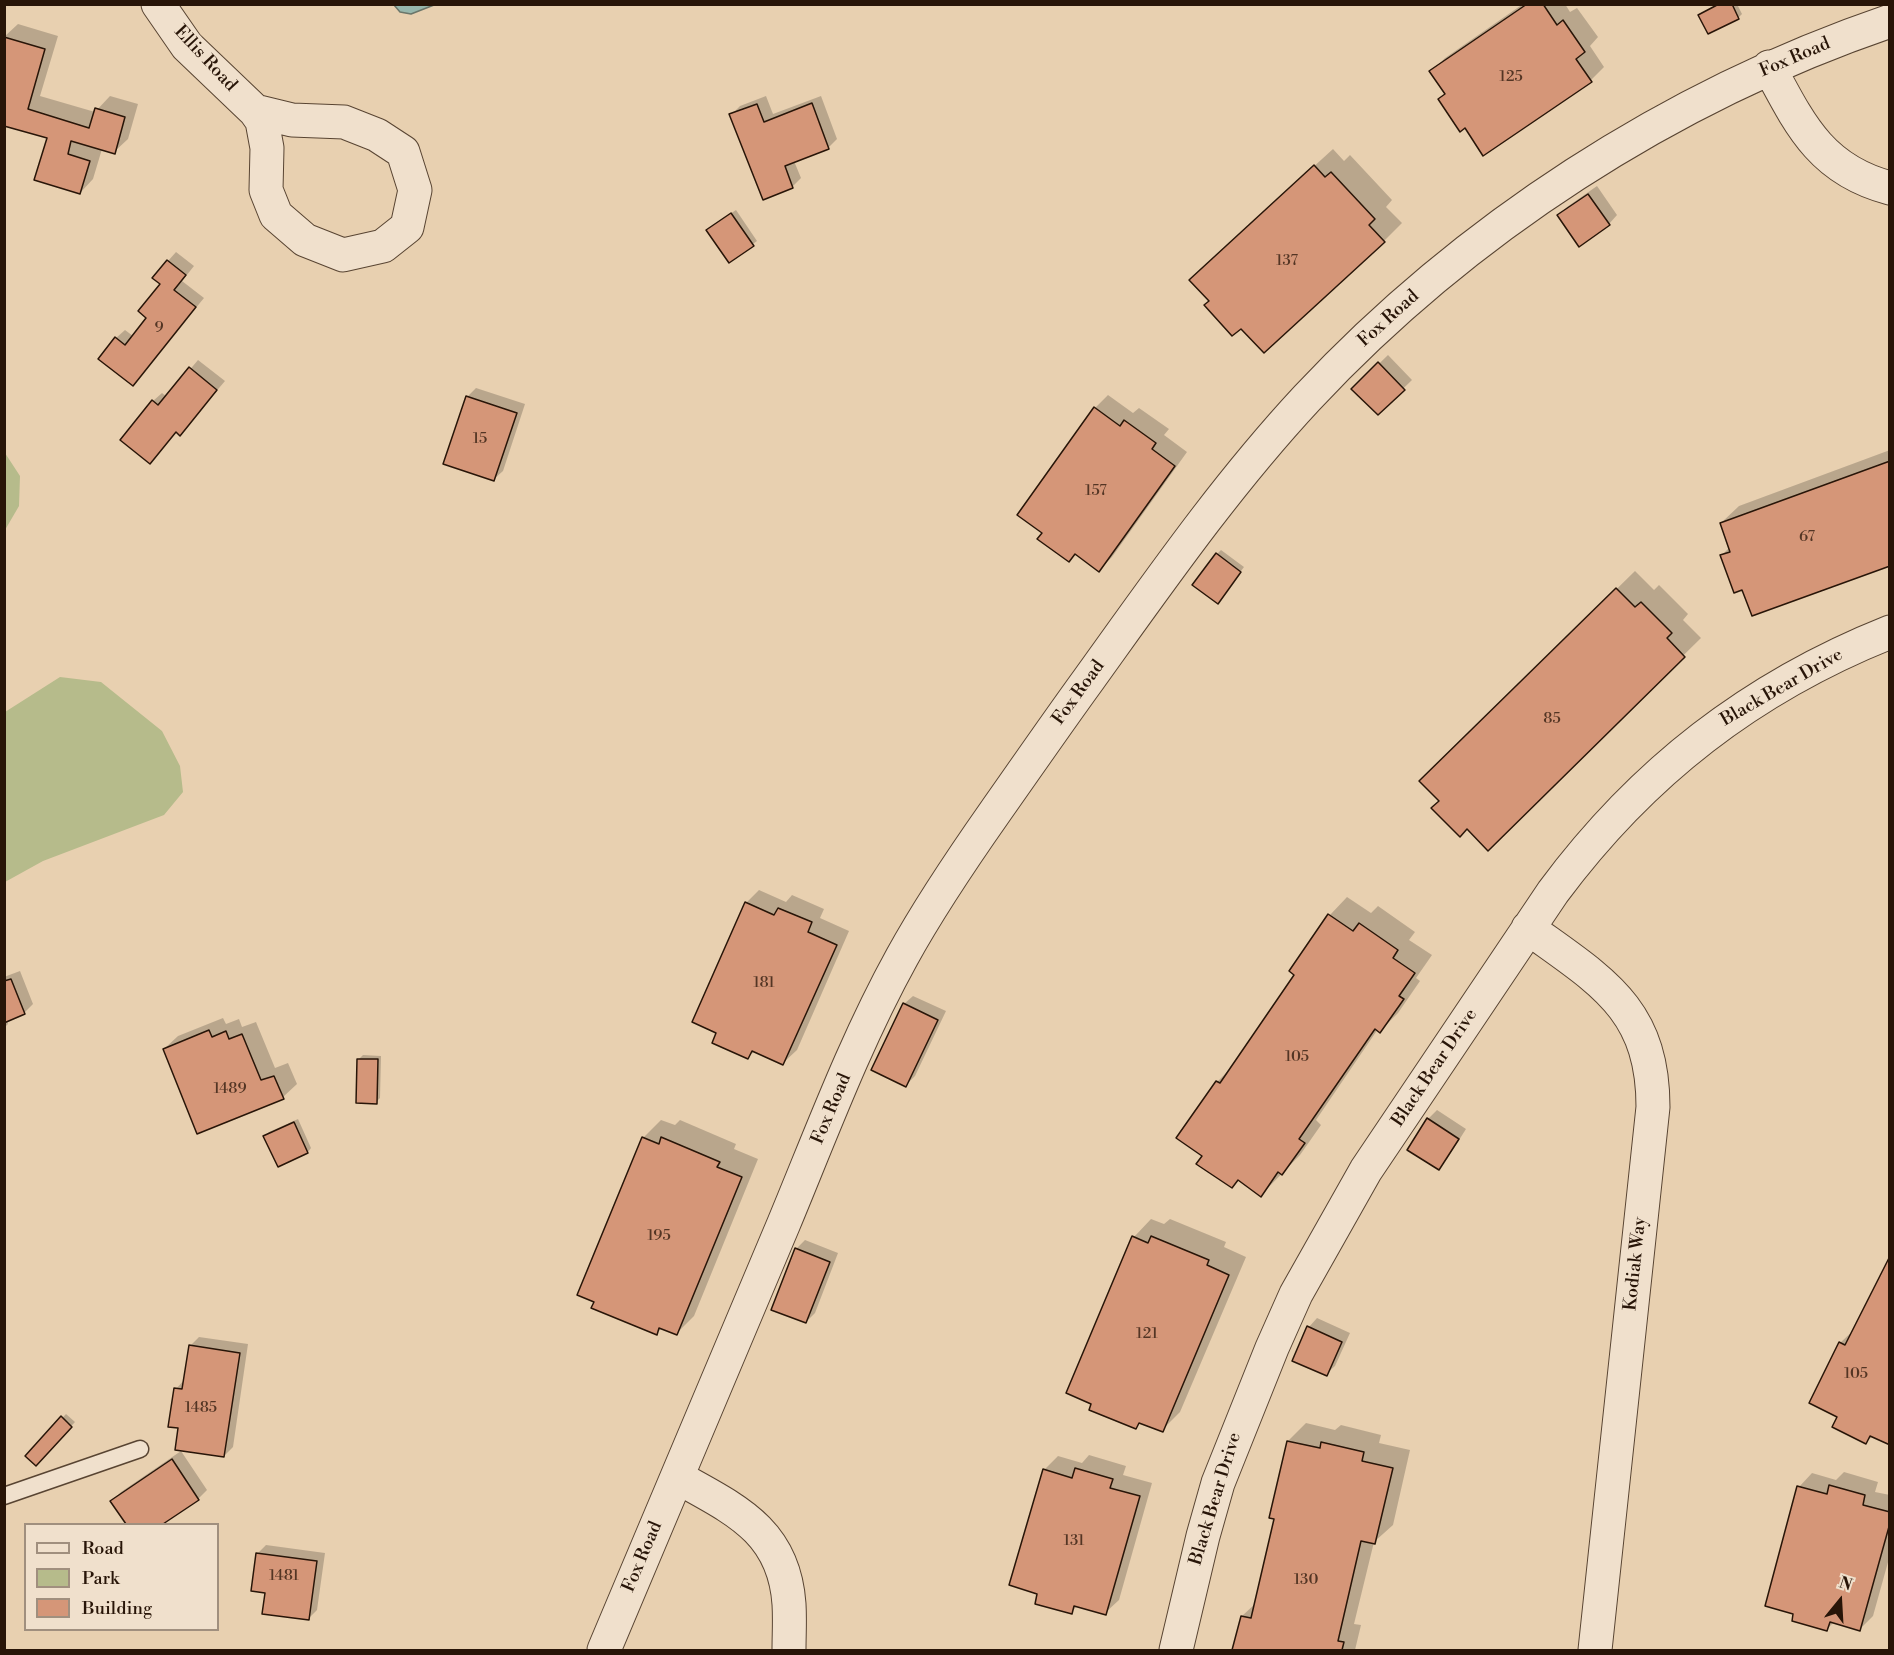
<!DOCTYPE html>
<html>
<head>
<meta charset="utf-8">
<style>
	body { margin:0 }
	#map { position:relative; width:1894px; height:1655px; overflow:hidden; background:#e8d0b0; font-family:"Libre Bodoni",serif }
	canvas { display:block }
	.frame { position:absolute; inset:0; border:6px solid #281508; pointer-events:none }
	.legend { position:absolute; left:24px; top:1523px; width:195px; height:108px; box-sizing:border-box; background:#f0e0cc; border:2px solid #a08f7e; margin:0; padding:8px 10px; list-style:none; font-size:18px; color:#281508 }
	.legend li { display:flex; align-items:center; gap:12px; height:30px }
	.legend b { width:30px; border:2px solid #a08f7e }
	.north { position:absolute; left:1810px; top:1571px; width:60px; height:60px; -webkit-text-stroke:4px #f0e0cc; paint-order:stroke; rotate:18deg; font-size:16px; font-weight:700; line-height:24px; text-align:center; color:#281508 }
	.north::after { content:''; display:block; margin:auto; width:21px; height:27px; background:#281508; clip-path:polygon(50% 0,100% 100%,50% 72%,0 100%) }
</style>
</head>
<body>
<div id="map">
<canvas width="1894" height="1655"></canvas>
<div class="frame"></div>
<ul class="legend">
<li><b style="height:8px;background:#f0e0cc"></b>Road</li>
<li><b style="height:16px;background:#b6bb8b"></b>Park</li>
<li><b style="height:16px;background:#d59678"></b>Building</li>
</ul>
<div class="north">N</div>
</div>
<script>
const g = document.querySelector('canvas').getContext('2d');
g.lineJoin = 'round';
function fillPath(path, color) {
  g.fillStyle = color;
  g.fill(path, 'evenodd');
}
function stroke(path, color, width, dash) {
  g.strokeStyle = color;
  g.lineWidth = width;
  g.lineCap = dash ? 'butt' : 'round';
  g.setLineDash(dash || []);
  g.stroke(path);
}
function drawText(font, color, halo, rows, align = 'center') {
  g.font = font + ' "Libre Bodoni",serif';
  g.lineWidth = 6;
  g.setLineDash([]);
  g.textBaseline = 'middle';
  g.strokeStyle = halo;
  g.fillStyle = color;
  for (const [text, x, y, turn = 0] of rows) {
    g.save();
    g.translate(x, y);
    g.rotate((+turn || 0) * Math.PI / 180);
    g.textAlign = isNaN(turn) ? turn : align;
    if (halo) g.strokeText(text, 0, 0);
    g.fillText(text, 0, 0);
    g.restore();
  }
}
const green = new Path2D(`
	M5,453L20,476L19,506L5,530Z
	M60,677L101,682L162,731L180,766L183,792L164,815L43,861L5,882V712Z`);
const water = new Path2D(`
	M394,5H434L411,14L400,12Z`);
const shadow = new Path2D(`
	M1523,4H1565L1570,12L1577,8L1598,37L1590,46L1604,67L1591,80L1465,126L1440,99L1446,93L1431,72L1445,58Z
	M1717,4H1737L1742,14L1738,18L1700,15Z
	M18,24L58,36L40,96L95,112L110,96L138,104L128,139L114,152L102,149L93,179L80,193L49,137L4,125V37Z
	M766,96L773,114L821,96L837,139L829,147L794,161L801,178L792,187L731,115L740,106Z
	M1333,149L1344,161L1350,155L1392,200L1386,207L1402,223L1384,241L1211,301L1209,262Z
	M1597,186L1617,215L1609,224L1559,216L1567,207Z
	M736,210L757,241L729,261L712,226Z
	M176,252L194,266L182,281L204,298L133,384L116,338L125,330L133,336L148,317L162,284L168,261Z
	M1388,355L1412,380L1378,413L1353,389Z
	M198,360L225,381L180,434L153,401L162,393L167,397Z
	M476,388L525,404L503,471L494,479L467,397Z
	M1108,395L1133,413L1139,408L1169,429L1164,435L1187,452L1112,557L1099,570L1044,533L1095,408Z
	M1890,450V564L1743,588L1722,555L1730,547L1721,523L1739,506Z
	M1221,550L1244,567L1221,598L1217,554Z
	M1635,571L1654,590L1659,585L1688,614L1683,620L1701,638L1488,848L1421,781Z
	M759,890L786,902L792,895L824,909L820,918L849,931L797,1050L783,1063L755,1051L748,1057L718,1032L746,903Z
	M1347,897L1371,913L1378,906L1415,932L1409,940L1432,955L1416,978L1420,981L1398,1013L1380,1031L1378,1029L1316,1120L1321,1125L1300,1155L1261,1195L1204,1155L1217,1082L1235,1064L1296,975L1291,971L1330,915Z
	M20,971L33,1004L24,1013L7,1020L8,1024L4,1028V977Z
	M913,996L946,1011L915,1076L906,1085L904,1004Z
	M223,1018L226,1024L239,1019L242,1027L256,1022L275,1068L288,1063L297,1084L283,1097L164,1049L178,1036Z
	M363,1055L381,1056L380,1098L376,1102L359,1059Z
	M1437,1110L1466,1129L1447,1159L1438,1168L1428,1119Z
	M298,1119L311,1148L308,1152L265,1136L269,1132Z
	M661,1120L675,1125L680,1120L736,1144L734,1149L758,1159L694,1316L676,1334L662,1328L657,1333L643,1138Z
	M1151,1219L1164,1224L1170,1219L1226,1242L1224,1247L1246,1257L1180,1412L1162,1430L1141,1422L1136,1428L1093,1403L1068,1393L1134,1237Z
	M805,1240L838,1253L815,1313L806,1322L796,1249Z
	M1317,1318L1350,1333L1335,1366L1326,1374L1309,1327Z
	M1856,1328L1873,1436L1866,1442L1839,1416L1840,1343Z
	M199,1337L248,1344L233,1447L224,1456L179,1427L176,1389L185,1379L190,1346Z
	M66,1414L75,1422L36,1464L27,1456Z
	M1306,1423L1335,1430L1341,1425L1381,1435L1379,1443L1410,1450L1393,1525L1374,1542L1354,1624L1361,1625L1355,1650H1234L1242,1616L1256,1603L1276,1518L1288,1441Z
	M181,1451L207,1490L198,1499L160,1524H128L112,1501L121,1492Z
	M1089,1455L1126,1466L1123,1475L1152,1483L1119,1600L1105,1613L1078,1605L1071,1612L1039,1593L1044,1470L1058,1456L1082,1463Z
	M1844,1472L1878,1482L1875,1492L1890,1495V1555L1873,1616L1860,1629L1834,1622L1827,1629L1799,1487L1812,1473L1836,1480Z
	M266,1545L325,1553L317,1610L308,1619L266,1592L257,1554Z`);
const building = new Path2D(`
	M1527,4H1543L1557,25L1563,20L1585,52L1576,59L1592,82L1483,156L1465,128L1460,132L1438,99L1445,94L1429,71Z
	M1719,4H1732L1739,19L1708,34L1698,15Z
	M4,37L45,49L28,109L89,128L95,108L125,117L115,154L71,141L68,154L90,161L80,194L34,180L47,138L4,126Z
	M812,103L829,149L785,166L793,188L763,200L729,114L757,104L764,122Z
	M1314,165L1325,177L1331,172L1375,219L1369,225L1385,242L1264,353L1241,329L1232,336L1204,305L1209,301L1189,280Z
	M1588,194L1610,225L1579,247L1557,215Z
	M731,213L754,246L729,263L706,230Z
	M167,260L186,275L174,290L196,307L133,386L98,359L115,337L125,345L146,318L138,311L160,284L152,278Z
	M1378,362L1405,390L1378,415L1351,389Z
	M189,367L217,390L180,436L176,432L150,464L120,440L152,400L158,405Z
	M466,396L517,413L494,481L443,464Z
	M1094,407L1120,426L1124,420L1156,443L1152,449L1175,466L1099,572L1075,554L1069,562L1037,539L1042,533L1017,515Z
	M1890,461V566L1752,616L1742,590L1734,593L1720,555L1730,552L1720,523Z
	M1216,553L1241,572L1218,604L1192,585Z
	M1616,588L1635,607L1641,602L1672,633L1667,638L1685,657L1488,851L1467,829L1460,837L1431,808L1439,801L1419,781Z
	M745,902L774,915L778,908L812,922L808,932L837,945L783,1065L752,1051L748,1059L712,1043L716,1033L692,1022Z
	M1328,914L1353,931L1359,923L1398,950L1393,958L1415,973L1399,996L1404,999L1380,1033L1375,1029L1299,1139L1305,1143L1282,1175L1278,1172L1261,1197L1238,1180L1232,1188L1196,1164L1202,1156L1176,1138L1216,1081L1220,1083L1294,975L1289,971Z
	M11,979L25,1014L4,1023V981Z
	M903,1003L938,1020L906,1087L871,1070Z
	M209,1030L212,1037L226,1031L229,1039L242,1034L261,1080L274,1076L284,1099L197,1134L163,1049Z
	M357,1059H378L377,1104L356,1103Z
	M1427,1118L1459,1139L1439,1170L1407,1150Z
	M294,1122L308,1153L278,1167L263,1136Z
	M642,1137L659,1144L661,1137L720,1162L717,1167L742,1177L677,1335L659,1328L657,1335L591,1308L594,1302L577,1295Z
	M1132,1236L1148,1243L1151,1236L1209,1260L1207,1265L1229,1275L1163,1432L1139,1423L1136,1429L1089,1410L1091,1404L1066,1393Z
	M795,1248L830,1262L806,1323L771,1310Z
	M1890,1256V1445L1870,1436L1866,1444L1832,1427L1837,1417L1809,1403L1839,1342L1845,1345Z
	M1307,1326L1342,1342L1327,1376L1292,1361Z
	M189,1345L240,1353L224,1457L175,1450L178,1428L168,1427L174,1388L182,1389Z
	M61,1416L72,1427L36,1466L25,1456Z
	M1287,1441L1320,1448L1321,1442L1364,1452L1362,1461L1393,1468L1375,1544L1361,1541L1338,1641L1344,1642L1342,1650H1232L1241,1616L1251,1618L1274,1519L1269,1518Z
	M172,1459L199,1500L163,1524H126L110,1501Z
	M1075,1468L1113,1479L1110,1488L1140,1496L1106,1615L1074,1606L1072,1614L1035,1604L1037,1594L1009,1585L1043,1469L1072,1478Z
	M1829,1485L1865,1495L1863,1505L1890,1512V1523L1860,1631L1830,1622L1827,1631L1792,1621L1793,1614L1765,1606L1797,1486L1827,1494Z
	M256,1553L317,1561L309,1620L262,1614L265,1593L251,1591Z`);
const service = new Path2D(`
	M4,1496L140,1449`);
const minor = new Path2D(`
	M158,4L187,46L255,111L262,121L267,148L266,190L276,215L305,240L343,255L383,246L407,227L415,190L403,152L377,135L344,122L292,120L255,111
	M1769,67C1800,125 1821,170 1890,188
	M1528,928C1601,981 1653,1008 1653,1107L1595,1650
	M677,1477C734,1509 784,1530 789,1604C790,1620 789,1635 789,1650
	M604,1650C664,1508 724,1365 784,1223C821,1134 855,1042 902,957C930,906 962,859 995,812C1026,768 1057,723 1089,679C1158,583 1226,485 1307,398C1465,229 1670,96 1890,21
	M1176,1650L1203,1536L1218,1483L1272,1348L1296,1294L1366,1170L1553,892C1642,772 1752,687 1890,632`);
const numberNames = [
	["125",1511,77],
	["137",1287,261],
	["9",159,328],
	["15",480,439],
	["157",1096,491],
	["67",1807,537],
	["85",1552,719],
	["181",764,983],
	["105",1297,1057],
	["1489",230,1089],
	["195",659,1236],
	["121",1147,1334],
	["105",1856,1374],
	["1485",201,1408],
	["131",1074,1541],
	["1481",284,1576],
	["130",1306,1580]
];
const streetNames = [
	["Fox Road",1795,58,-23],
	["Ellis Road",205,59,47],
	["Fox Road",1389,319,-42],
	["Black Bear Drive",1782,688,-30],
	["Fox Road",1079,693,-54],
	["Black Bear Drive",1435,1068,-56],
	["Fox Road",832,1109,-67],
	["Kodiak Way",1636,1264,-84],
	["Black Bear Drive",1216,1499,-73],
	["Fox Road",643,1557,-67]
];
fillPath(green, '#b6bb8b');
fillPath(water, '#97b7ac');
stroke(water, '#6b766a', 1.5);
fillPath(shadow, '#0003');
fillPath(building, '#d59678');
stroke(building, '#281508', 1.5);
stroke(service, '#584432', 19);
stroke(minor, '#584432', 35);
stroke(service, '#f0e0cc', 16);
stroke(minor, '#f0e0cc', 33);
drawText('15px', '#533524', null, numberNames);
drawText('18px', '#281508', '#f0e0cc', streetNames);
</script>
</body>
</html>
